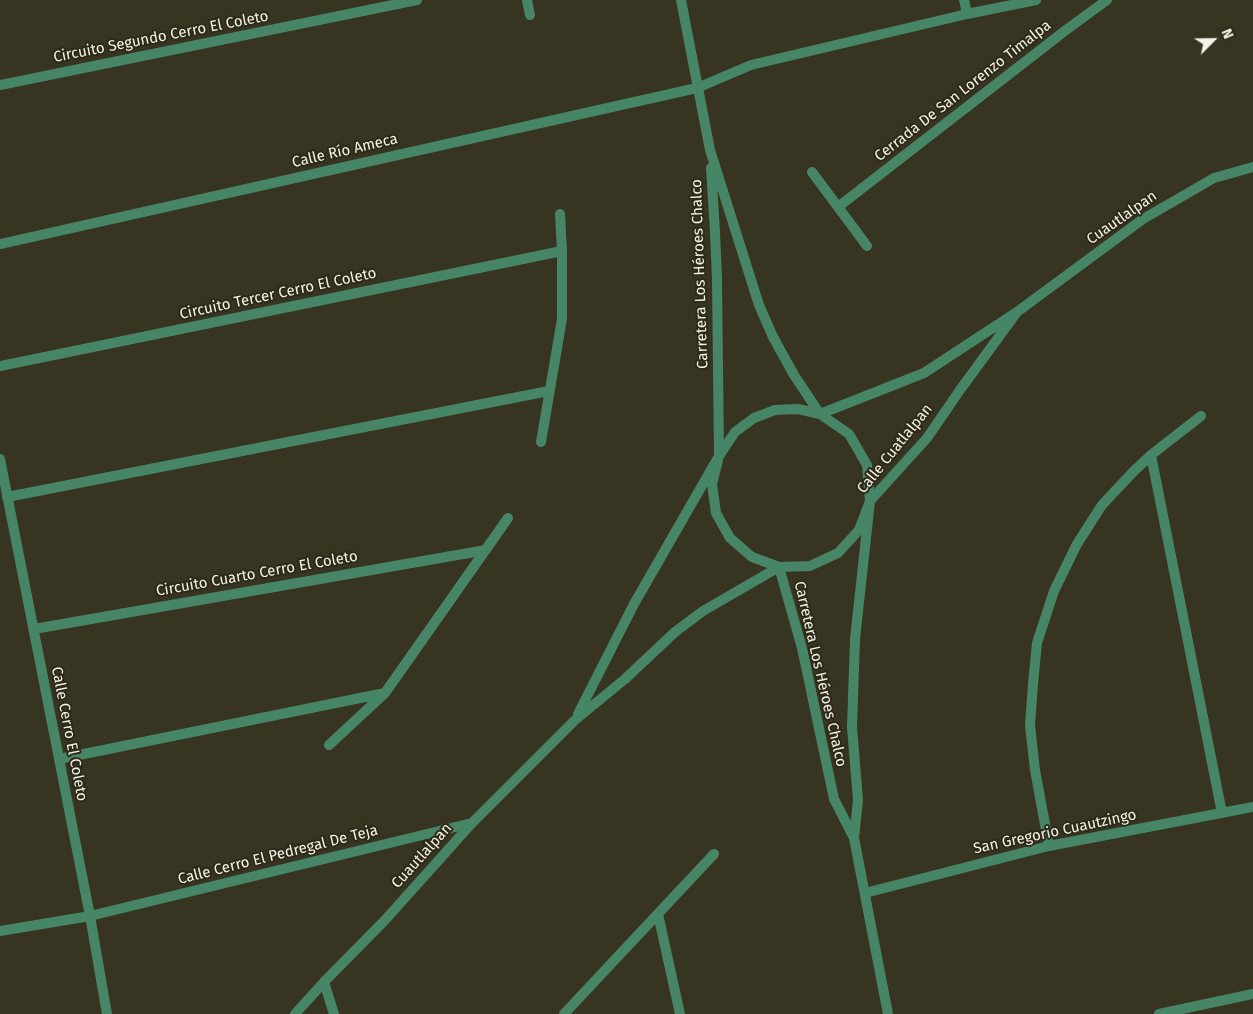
<!DOCTYPE html>
<html>
<head>
<meta charset="utf-8">
<style>
	body { margin:0 }
	#map { position:relative; width:1253px; height:1014px; overflow:hidden; background:#383422; font-family:"Fira Sans",sans-serif }
	canvas { display:block }
	.north { position:absolute; left:1188px; top:15px; width:50px; height:50px; -webkit-text-stroke:4px #2e2a18; paint-order:stroke; rotate:67deg; font-size:14px; font-weight:700; line-height:20px; text-align:center; color:#f4f1e6 }
	.north::after { content:''; display:block; margin:auto; width:18px; height:22px; background:#f4f1e6; clip-path:polygon(50% 0,100% 100%,50% 72%,0 100%) }
</style>
</head>
<body>
<div id="map">
<canvas width="1253" height="1014"></canvas>
<div class="north">N</div>
</div>
<script>
const g = document.querySelector('canvas').getContext('2d');
g.lineJoin = 'round';
function stroke(path, color, width, dash) {
  g.strokeStyle = color;
  g.lineWidth = width;
  g.lineCap = dash ? 'butt' : 'round';
  g.setLineDash(dash || []);
  g.stroke(path);
}
function drawText(font, color, halo, rows, align = 'center') {
  g.font = font + ' "Fira Sans",sans-serif';
  g.lineWidth = 4;
  g.setLineDash([]);
  g.textBaseline = 'middle';
  g.strokeStyle = halo;
  g.fillStyle = color;
  for (const [text, x, y, turn = 0] of rows) {
    g.save();
    g.translate(x, y);
    g.rotate((+turn || 0) * Math.PI / 180);
    g.textAlign = isNaN(turn) ? turn : align;
    if (halo) g.strokeText(text, 0, 0);
    g.fillText(text, 0, 0);
    g.restore();
  }
}
const minor = new Path2D(`
	M527,0L530,15
	M964,0L967,14
	M0,85L417,0
	M812,172L867,246
	M838,207L1066,30L1107,0
	M0,244L697,88L751,65L967,14L1036,0
	M0,366L562,251
	M820,414L924,373L1017,312L1143,219L1214,178L1253,167
	M541,442L562,319V251L560,214
	M1151,455L1222,813
	M0,459L90,916L107,1014
	M7,497L549,391
	M779,567L802,648L834,799L854,838L888,1014
	M34,629L486,550
	M329,745L385,693L508,518
	M59,759L385,693
	M854,838L858,800L852,727L855,639L870,501L927,438L960,390L1017,312
	M1049,846L1035,770L1030,725L1033,684L1037,643L1054,591L1077,544L1102,505L1133,472L1151,455L1201,416
	M865,893L1049,846L1253,807
	M658,914L680,1014
	M0,931L90,916L472,823
	M324,982L334,1014
	M564,1014L714,854
	M1159,1014L1253,994`);
const tertiary = new Path2D(`
	M779,567L752,557L730,538L716,513L712,484L719,456L735,432L754,418L775,410L798,409L820,414
	M578,714L634,604L719,456L717,279L715,232L711,168
	M295,1014L324,982L386,919L472,823L575,720L625,679L675,632L703,611L779,567L810,566L838,553L859,530L870,501L867,465L849,434L820,414L794,375L773,337L759,305L710,150L681,0`);
const streetNames = [
	["Circuito Segundo Cerro El Coleto",161,37,-11],
	["Cerrada De San Lorenzo Timalpa",963,91,-38],
	["Calle Río Ameca",345,151,-13],
	["Cuautlalpan",1122,218,-35],
	["Carretera Los Héroes Chalco",700,274,-92],
	["Circuito Tercer Cerro El Coleto",278,294,-12],
	["Calle Cuatlalpan",895,449,-51],
	["Circuito Cuarto Cerro El Coleto",257,574,-10],
	["Carretera Los Héroes Chalco",820,674,77],
	["Calle Cerro El Coleto",69,734,79],
	["San Gregorio Cuautzingo",1055,832,-12],
	["Calle Cerro El Pedregal De Teja",278,855,-14],
	["Cuautlalpan",422,856,-48]
];
stroke(minor, '#478567', 10);
stroke(tertiary, '#478567', 10);
drawText('15px', '#f4f1e6', '#2e2a18', streetNames);
</script>
</body>
</html>
